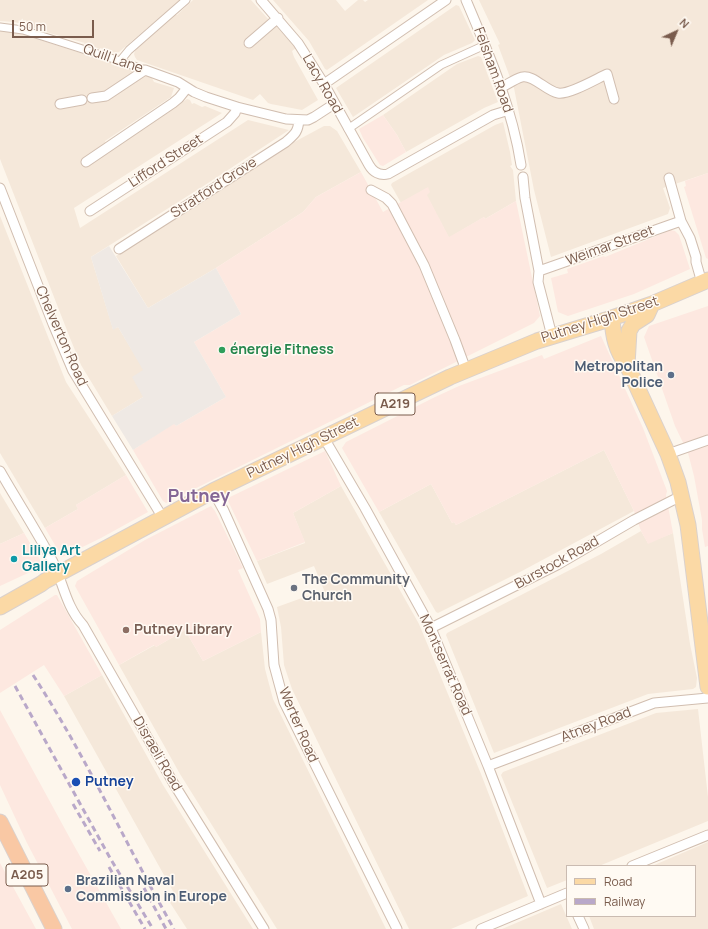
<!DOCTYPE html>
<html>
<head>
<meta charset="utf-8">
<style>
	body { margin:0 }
	#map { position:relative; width:708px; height:929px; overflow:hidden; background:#fdf6ec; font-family:Manrope,sans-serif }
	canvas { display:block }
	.legend { position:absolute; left:566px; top:865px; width:130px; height:52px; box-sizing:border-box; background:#fffaf3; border:1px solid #cabbb1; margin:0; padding:5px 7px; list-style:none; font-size:12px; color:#7a5c4d }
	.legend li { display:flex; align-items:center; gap:8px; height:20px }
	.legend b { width:20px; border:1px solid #cabbb1 }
	.north { position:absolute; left:656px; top:12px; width:40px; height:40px; -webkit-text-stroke:3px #fffaf3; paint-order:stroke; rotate:44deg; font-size:11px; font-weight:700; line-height:16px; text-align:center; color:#7a5c4d }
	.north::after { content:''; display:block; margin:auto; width:14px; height:18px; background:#7a5c4d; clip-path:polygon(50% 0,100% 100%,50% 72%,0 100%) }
	.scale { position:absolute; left:12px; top:20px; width:82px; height:18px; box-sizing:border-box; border:2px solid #7a5c4d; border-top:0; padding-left:5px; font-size:12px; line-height:14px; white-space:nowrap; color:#7a5c4d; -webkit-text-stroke:3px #fffaf3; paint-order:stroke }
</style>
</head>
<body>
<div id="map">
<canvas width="708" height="929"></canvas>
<ul class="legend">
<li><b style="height:5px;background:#fbd9a5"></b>Road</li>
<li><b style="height:5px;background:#b9a8c9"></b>Railway</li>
</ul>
<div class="north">N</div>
<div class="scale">50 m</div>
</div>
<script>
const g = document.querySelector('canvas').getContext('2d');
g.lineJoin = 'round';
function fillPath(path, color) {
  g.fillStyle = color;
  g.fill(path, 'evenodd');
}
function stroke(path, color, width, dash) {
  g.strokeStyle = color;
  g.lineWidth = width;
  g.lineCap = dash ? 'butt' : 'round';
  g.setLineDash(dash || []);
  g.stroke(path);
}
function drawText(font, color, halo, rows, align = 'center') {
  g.font = font + ' Manrope,sans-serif';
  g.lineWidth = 3;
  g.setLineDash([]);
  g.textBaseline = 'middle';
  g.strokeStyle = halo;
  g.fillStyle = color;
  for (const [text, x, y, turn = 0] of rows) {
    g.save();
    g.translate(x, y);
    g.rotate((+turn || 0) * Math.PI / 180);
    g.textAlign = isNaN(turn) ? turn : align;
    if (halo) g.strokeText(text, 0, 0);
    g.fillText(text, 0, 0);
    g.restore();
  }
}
const residential = new Path2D(`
	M0,0H180L119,52L116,53L100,48V49L84,44L85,43L46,32L27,25L26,23L24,24L14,22L0,21Z
	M193,0H251L269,20L243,43L249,49L275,25L296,48L292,51L294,57L318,100L302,110L271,104L268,103L260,94L253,100L137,60L135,57L134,54L136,48L174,14L177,15Z
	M273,0H336L345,11L358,0H363L365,2L368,0H428L327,70L325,69L309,41Z
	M479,0H708V173L663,188L670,208L668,214L551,257L534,190L514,88L498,45L500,44Z
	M456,5L459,6L475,40L472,43L444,55L353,117L336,88Z
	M0,29L11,31L13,33L18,30L19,33L151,76L154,82L174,88L171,97L105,141L110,151L187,99L190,100L192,104L194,103L202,107L205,106L222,113L74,208L80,228L248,120L289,130L205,185L91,257L113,329L118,327L144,370L143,397L112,416L81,365L70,338L0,159Z
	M478,56L481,57L498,102L484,108L406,152L397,135L383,115L457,64Z
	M503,122L510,152L512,165L510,166L513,170L516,201L485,219L484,217L449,238L426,195L428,188L401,203L391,185L392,183L495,125Z
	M324,126H330L337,131L361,172L316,197L303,212L216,268L148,308L116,256L285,147Z
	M0,216L66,382L126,475L76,505L78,509L45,528L0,453Z
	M604,450L634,511L520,572L438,613L436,612L379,512L431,484L452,523L454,522L456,525Z
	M341,486L419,624L481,774L528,896L451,929H409L292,689L284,665L281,627L277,607L324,590L314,566L267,584L257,561L305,543L293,513Z
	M0,493L24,533L0,544Z
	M641,531L648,543L673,533L690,644L697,678L696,687L693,689L648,694L494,753L446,635L447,633L601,554Z
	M185,630L203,661L261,632L265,669L273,699L386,929H277L180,774L119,665L155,645L156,647Z
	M102,675L163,785L253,929H187L167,898L174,893L64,696Z
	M698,709L708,797V821L599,866H567V880L547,888L501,775L503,772L656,713Z
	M708,842V929H594L589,916H695V866H652Z
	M561,904L572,929H502Z`);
const commercial = new Path2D(`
	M383,115L397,135L406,152L383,166L380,165L363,138L359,129Z
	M361,172L383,212L428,187L430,192L427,195L449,237L484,217L485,219L516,201L540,316L534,323L410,385H404L166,503L163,501L133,450L174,423L176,426L226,397L194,342L241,314L216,268L303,212L316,197Z
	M708,173V259L706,258L684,187L686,186L685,181Z
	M671,230L675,231L679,235L690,269L634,294L568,316L558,312L551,278L568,273L567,269L604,256L605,257Z
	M708,306V546L705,547L702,529V520L694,476L688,453L675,426L644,337L649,326Z
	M601,336L643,428L667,491L666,495L673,533L648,544L641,531L634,511L604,450L456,525L454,522L452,523L431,484L379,512L342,448L346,442L433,398L459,386L542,355L544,359Z
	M325,451L341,486L293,513L305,542L257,561L228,501L230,497Z
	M126,475L148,512L101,538L62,557L45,528L78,509L76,505Z
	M211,506L215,511L243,568L238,570L260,619L261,632L203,661L185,630L156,647L154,645L119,665L75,586L77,581L145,540Z
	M24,533L42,563L41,567L0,586V544Z
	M55,595H57L102,675L64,696L44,665L0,693V630Z
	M0,710L72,842L121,929H72L27,843L0,785Z
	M0,863L36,929H0Z`);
const industrial = new Path2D(`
	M109,246L148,308L216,268L241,314L194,342L226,397L176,426L174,424L133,450L112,416L143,397L132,377L143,370L118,327L113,330L91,257Z`);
const pedestrian = new Path2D(`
	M0,27L23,30L120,61L145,70
	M120,61L129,50L186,0
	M348,129L441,65L485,45`);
const minor = new Path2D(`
	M261,0L298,43L324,84L369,165C373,172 380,176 388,174L493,115L509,110
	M466,0C489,54 512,107 521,165
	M249,43L278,18
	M324,84L446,0
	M502,87C508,84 515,79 522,77C533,74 546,91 558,93C569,95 596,79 607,74L614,99
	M92,98L106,96L145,70L178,82L194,92L206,97L237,107L286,119L308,120L314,117L334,104
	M60,104L82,100
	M86,162L173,103L179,98L187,88
	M523,177L525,198L539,271L538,282L552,336
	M669,178L681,221L690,238L696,257V262L702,283
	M0,188L53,324L73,371L163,518
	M371,190L386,198L392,204L424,265L455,340L466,370
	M90,211L227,122L235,113L237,107
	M119,249L286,142C295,134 298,132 299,120
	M539,271L681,221
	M324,438L365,508L431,628L488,766L541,904
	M668,454L708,440
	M0,471C17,501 37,531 53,562C63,582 66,607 83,625L174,784L264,929
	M213,491L224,511L268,609L271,620L274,665L284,702L397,929
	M431,628L557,565L634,520L681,496
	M488,766L654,703L708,698
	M632,866L708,835
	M578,916L584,929
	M481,929L567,893`);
const primary = new Path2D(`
	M612,318C613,336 616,351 627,365L668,454L678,482L688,525L708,687
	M627,365L629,331L633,324L647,315L652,304
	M0,607L41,584L45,581L213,491L450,377L537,341L606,320L652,304L708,280`);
const trunk = new Path2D(`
	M0,822L54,929`);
const rail = new Path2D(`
	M33,675C86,756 126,845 174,929
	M15,686L110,858L153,929
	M73,804L100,851
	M109,867L145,929
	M144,888L166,929`);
const markers = [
	[222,350,4,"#2e9e5b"],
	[671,375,4,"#5c6f8a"],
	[14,559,4,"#0f9aa8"],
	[294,588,4,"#6b7280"],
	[126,630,4,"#8d6e63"],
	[76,782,5,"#1a4fb4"],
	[68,889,4,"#5c6f8a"]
];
const shields = [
	[395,404,40],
	[27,875,42]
];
const shieldNames = [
	["A219",395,404],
	["A205",27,875]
];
const streetNames = [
	["Quill Lane",113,59,19],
	["Felsham Road",493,70,70],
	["Lacy Road",322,84,60],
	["Lifford Street",166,161,-33],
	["Stratford Grove",214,188,-33],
	["Weimar Street",610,246,-20],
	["Putney High Street",600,320,-18],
	["Chelverton Road",61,336,66],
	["Putney High Street",303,448,-26],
	["Burstock Road",557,563,-29],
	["Montserrat Road",445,665,66],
	["Werter Road",298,725,67],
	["Atney Road",596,725,-21],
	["Disraeli Road",157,754,60]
];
const leisureNames = [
	["énergie Fitness",230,350]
];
const serviceNames = [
	["Metropolitan",663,367],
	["Police",663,383],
	["Brazilian Naval",76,881,"left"],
	["Commission in Europe",76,897,"left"]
];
const cultureNames = [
	["Liliya Art",22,551],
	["Gallery",22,567]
];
const worshipNames = [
	["The Community",302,580],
	["Church",302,596]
];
const educationNames = [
	["Putney Library",134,630]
];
const transitNames = [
	["Putney",85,782]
];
const districtNames = [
	["Putney",199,497]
];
fillPath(residential, '#f5e8da');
fillPath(commercial, '#fde8e0');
fillPath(industrial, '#efe9e4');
stroke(pedestrian, '#d1beb0', 9);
stroke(minor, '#d1beb0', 11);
stroke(primary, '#dad1cd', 17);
stroke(trunk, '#dad1cd', 17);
stroke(pedestrian, '#fff', 7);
stroke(minor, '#fff', 9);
stroke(primary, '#fbd9a5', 15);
stroke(trunk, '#f9c8a4', 15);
stroke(rail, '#b9a8c9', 3, [6, 4]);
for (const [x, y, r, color] of markers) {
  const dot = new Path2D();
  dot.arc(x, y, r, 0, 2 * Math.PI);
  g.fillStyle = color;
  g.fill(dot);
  stroke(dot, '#fffaf3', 1.5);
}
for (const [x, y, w] of shields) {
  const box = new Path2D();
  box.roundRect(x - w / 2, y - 11, w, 22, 3);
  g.fillStyle = '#fffaf3';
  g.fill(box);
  stroke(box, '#7a5c4d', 1);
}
drawText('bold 13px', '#7a5c4d', null, shieldNames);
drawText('14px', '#7a5c4d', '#fffaf3', streetNames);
drawText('bold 14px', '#27864d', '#fffaf3', leisureNames, 'left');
drawText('bold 14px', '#4e5e75', '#fffaf3', serviceNames, 'right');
drawText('bold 14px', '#0d838f', '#fffaf3', cultureNames, 'left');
drawText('bold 14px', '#5b616d', '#fffaf3', worshipNames, 'left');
drawText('bold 14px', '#785e54', '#fffaf3', educationNames, 'left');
drawText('bold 14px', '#164399', '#fffaf3', transitNames, 'left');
drawText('bold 18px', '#846695', '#fffaf3', districtNames);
</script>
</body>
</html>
